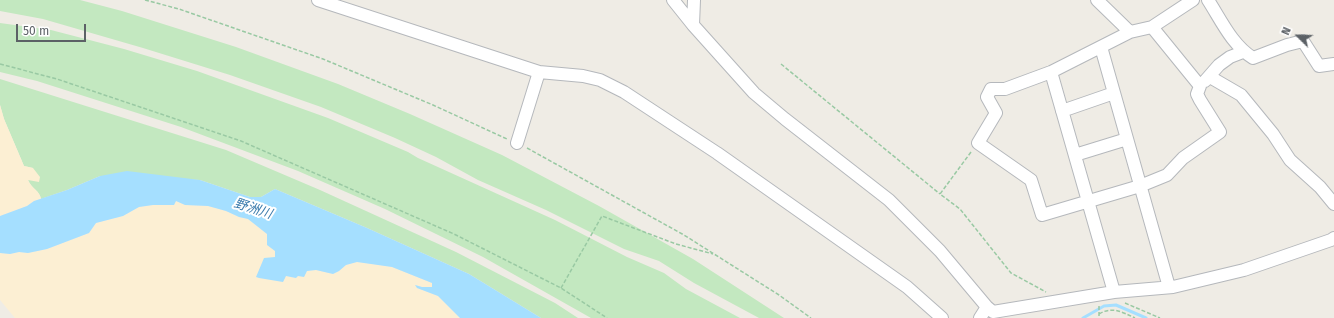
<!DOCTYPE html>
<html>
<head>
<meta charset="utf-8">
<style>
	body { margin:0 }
	#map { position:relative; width:1334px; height:318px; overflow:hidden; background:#efece5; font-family:"Fira Sans",sans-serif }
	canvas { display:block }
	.north { position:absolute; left:1278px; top:16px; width:40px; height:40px; -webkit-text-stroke:3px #fff; paint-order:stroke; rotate:293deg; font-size:11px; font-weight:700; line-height:16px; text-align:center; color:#5c6166 }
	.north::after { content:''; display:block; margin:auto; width:14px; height:18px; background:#5c6166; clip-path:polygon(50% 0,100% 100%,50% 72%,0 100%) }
	.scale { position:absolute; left:16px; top:24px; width:70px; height:18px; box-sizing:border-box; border:2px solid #5c6166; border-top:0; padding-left:5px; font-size:12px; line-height:14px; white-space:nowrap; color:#5c6166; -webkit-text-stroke:3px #fff; paint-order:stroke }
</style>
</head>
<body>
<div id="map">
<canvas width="1334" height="318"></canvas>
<div class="north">N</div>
<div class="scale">50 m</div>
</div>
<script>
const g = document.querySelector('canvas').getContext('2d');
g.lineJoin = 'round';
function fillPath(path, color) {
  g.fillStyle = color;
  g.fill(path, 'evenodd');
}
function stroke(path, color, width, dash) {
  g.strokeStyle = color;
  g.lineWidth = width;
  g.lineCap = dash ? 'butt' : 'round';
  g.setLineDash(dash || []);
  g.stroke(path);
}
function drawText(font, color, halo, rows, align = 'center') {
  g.font = font + ' "Fira Sans","Noto Sans JP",sans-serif';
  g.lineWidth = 4;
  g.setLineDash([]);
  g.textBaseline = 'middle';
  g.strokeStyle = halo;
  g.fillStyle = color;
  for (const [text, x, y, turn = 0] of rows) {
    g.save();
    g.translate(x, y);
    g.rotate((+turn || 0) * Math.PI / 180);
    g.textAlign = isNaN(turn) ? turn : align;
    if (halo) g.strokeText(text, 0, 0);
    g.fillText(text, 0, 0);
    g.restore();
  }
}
const green = new Path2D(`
	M0,0H80L122,11L236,47L338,84L410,114L502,155L599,206L693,259L784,318H759L694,283L659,261L624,249L546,210L478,180L436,157L395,138L321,107L230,75L143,48L43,19L0,11Z
	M0,23L51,30L124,49L197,71L328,118L408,152L418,158L555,220L627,257L664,273L686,289L740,318H591L483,257L385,209L298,171L181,127L37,81L0,72Z
	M0,79L226,150L320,190L456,252L555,303L578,318H541L469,274L367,228L275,189L261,197H250L200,180L100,176L67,190L41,199C40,191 31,188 28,180L33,168L24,166L4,119L0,105Z`);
const sand = new Path2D(`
	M0,105L4,119L24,166L33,168L40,177L39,182L28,180C31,188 40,191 41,199L34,201L27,206L0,216Z
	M176,201L185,205L208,206L226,211L239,217L248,219L267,234L268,245L275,251V257L286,276L295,278L307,271L316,270L333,274L339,271L346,265L357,262L392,267L432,283L433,287H422L416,285L417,288L438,296L460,318H15L0,300V253L10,254L19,252L28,253L47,249L89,233L96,223L123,216L139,207L153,205H174Z`);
const water = new Path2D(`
	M127,171L200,180L250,197H261L275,189L367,228L469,274L541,318H460L438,296L417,288L415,285L422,287H432V283L392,267L357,262L346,265L339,271L333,274L316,270L307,271L304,277L298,276L296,278L286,276L283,282L259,278L256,277L264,258L275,257V251L267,245V234L248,219L239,217L226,211L208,206L185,205L176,201L174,205H153L139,207L123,216L96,223L89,233L47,249L28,253L19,252L10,254L0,253V216L27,206L34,201L67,190L100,176Z`);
const stream = new Path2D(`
	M1083,318L1104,306L1116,305L1146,318`);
const path = new Path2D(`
	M145,0L179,9L323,59L433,105L507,139
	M0,64L57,79L241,141L454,234L561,288L607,318
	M781,64L940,194
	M527,148L684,235L779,295L811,318
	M971,152L940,194L960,209L1011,273L1046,292
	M561,288L602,216L676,244L713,254
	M1125,303L1160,318
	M1099,306V318
	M1099,314C1112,306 1122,312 1135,318`);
const minor = new Path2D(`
	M318,0L539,72L583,76L600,80L624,92L717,153L907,287L942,318
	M673,0L693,25L754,93L785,119L889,200L940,251L987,307L993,312L1114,292L1173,287L1244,270L1331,240L1334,238
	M1097,0L1130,32
	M1208,0C1221,20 1232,45 1253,58L1287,45L1303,41L1319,66L1334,64
	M693,25L694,0
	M1152,27L1200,86L1197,94L1200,100L1220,132L1183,158L1167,175L1140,186L1042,215L1031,180L978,143L996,113L987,97L991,89H1005L1051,72L1130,32L1152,27L1193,0
	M1101,47L1169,287
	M1051,72L1114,292
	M1210,77L1241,95L1273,134L1290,160L1320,187L1334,204
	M1205,81L1219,65L1230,57L1243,52
	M1062,111L1114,93
	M517,143L539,72
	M1075,155L1127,139
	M980,318L987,307`);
const waterNames = [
	["野洲川",253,209,18]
];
fillPath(green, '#c3e8c0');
fillPath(sand, '#fcefd3');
fillPath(water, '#a5dfff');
stroke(stream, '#a5dfff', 3);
stroke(minor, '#b5b8bc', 14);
stroke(path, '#99c9a3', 1.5, [4, 2]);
stroke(minor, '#fff', 12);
drawText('italic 13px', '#3b7bac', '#fff', waterNames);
</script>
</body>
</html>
